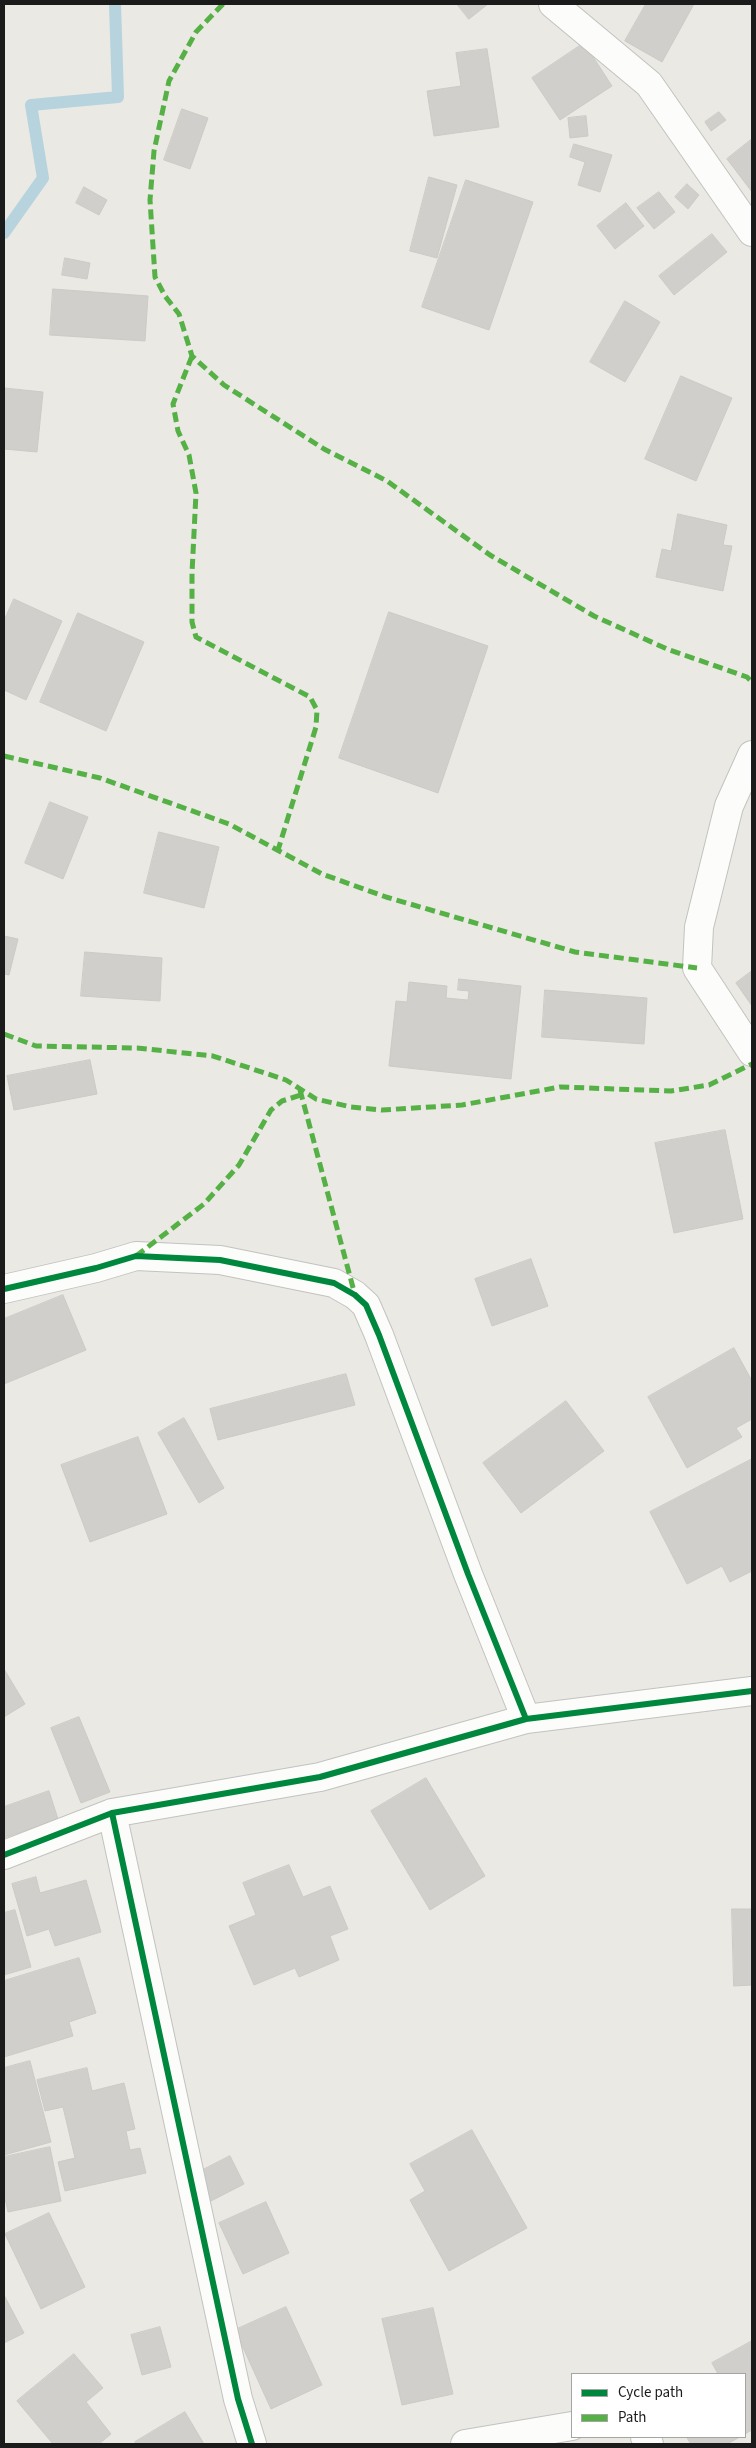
<!DOCTYPE html>
<html>
<head>
<meta charset="utf-8">
<style>
	body { margin:0 }
	#map { position:relative; width:756px; height:2448px; overflow:hidden; background:#eae9e4; font-family:"Source Sans 3",sans-serif }
	canvas { display:block }
	.frame { position:absolute; inset:0; border:5px solid #1b1b1b; pointer-events:none }
	.legend { position:absolute; left:571px; top:2373px; width:175px; height:65px; box-sizing:border-box; background:#fff; border:1px solid #a4a4a4; margin:0; padding:6px 9px; list-style:none; font-size:15px; color:#1b1b1b }
	.legend li { display:flex; align-items:center; gap:10px; height:25px }
	.legend b { width:25px; border:1px solid #a4a4a4 }
</style>
</head>
<body>
<div id="map">
<canvas width="756" height="2448"></canvas>
<div class="frame"></div>
<ul class="legend">
<li><b style="height:6px;background:#00873e"></b>Cycle path</li>
<li><b style="height:6px;background:#55b145"></b>Path</li>
</ul>
</div>
<script>
const c = document.querySelector('canvas').getContext('2d');
c.lineJoin = 'round';
function stroke(path, color, width, dash) {
  c.strokeStyle = color;
  c.lineWidth = width;
  c.lineCap = dash ? 'butt' : 'round';
  c.setLineDash(dash || []);
  c.stroke(path);
}
function fill(path, color) {
  c.fillStyle = color;
  c.fill(path, 'evenodd');
}
const stream = new Path2D(`
	M4,233L43,178L31,105L118,97L115,4`);
const building = new Path2D(`
	M457,4H488L469,19Z
	M646,4H694L662,62L625,41Z
	M584,43L612,86L560,120L532,78Z
	M487,49L499,127L434,136L427,91L461,86L456,53Z
	M182,109L208,118L190,169L164,160Z
	M719,112L726,120L711,131L705,122Z
	M586,116L588,136L570,138L568,118Z
	M752,139V192L727,159Z
	M574,144L612,155L600,192L578,185L585,162L570,157Z
	M429,177L457,185L437,258L410,251Z
	M466,180L533,202L489,330L422,307Z
	M687,184L699,195L688,209L675,197Z
	M84,187L107,200L99,215L76,203Z
	M659,192L675,212L654,229L637,208Z
	M626,203L644,226L615,249L597,226Z
	M712,234L727,252L674,295L659,276Z
	M65,258L90,263L87,279L62,275Z
	M53,289L148,296L145,341L50,335Z
	M625,301L660,322L625,382L590,362Z
	M681,376L732,398L696,481L645,459Z
	M4,388L43,392L37,452L4,449Z
	M678,514L727,525L723,545L732,546L723,591L656,577L662,549L671,551Z
	M14,599L62,621L26,700L4,690V621Z
	M389,612L488,646L438,793L339,758Z
	M78,613L144,642L106,731L40,702Z
	M50,802L88,817L63,879L25,863Z
	M159,832L219,847L204,908L144,893Z
	M4,936L18,939L9,975L4,974Z
	M85,952L162,958L160,1001L81,996Z
	M752,971V1006L736,983Z
	M459,979L521,986L511,1079L389,1066L396,1001L407,1002L409,982L447,986L446,998L468,1000L469,991L458,990Z
	M545,990L647,998L644,1044L542,1037Z
	M90,1060L97,1094L14,1110L7,1076Z
	M725,1130L743,1219L674,1233L655,1143Z
	M531,1259L548,1306L492,1326L475,1279Z
	M63,1295L86,1350L4,1384V1319Z
	M734,1348L752,1381V1419L736,1428L742,1437L687,1468L648,1397Z
	M346,1374L355,1405L218,1440L210,1409Z
	M566,1401L604,1451L521,1513L483,1463Z
	M184,1418L224,1488L199,1503L158,1433Z
	M138,1437L167,1514L90,1542L61,1465Z
	M752,1459V1571L730,1582L722,1566L687,1584L650,1512Z
	M4,1669L25,1704L4,1717Z
	M79,1717L110,1792L81,1803L51,1728Z
	M426,1778L485,1876L430,1910L371,1811Z
	M49,1791L58,1819L4,1838V1807Z
	M289,1865L303,1897L330,1886L348,1929L330,1936L339,1960L299,1977L295,1968L254,1985L229,1926L256,1915L243,1883Z
	M36,1877L40,1893L86,1880L101,1932L55,1946L49,1929L27,1936L12,1884Z
	M732,1909H752V1985L734,1986Z
	M15,1910L31,1967L4,1975V1913Z
	M79,1958L96,2013L69,2022L73,2036L4,2057V1981Z
	M30,2061L51,2142L4,2155V2068Z
	M87,2068L92,2091L124,2083L135,2129L126,2131L130,2150L140,2148L146,2173L65,2191L58,2162L75,2158L63,2107L45,2111L37,2080Z
	M472,2130L527,2228L449,2271L410,2200L425,2191L410,2164Z
	M50,2147L61,2201L8,2212L4,2194V2157Z
	M230,2156L244,2184L211,2201L197,2173Z
	M266,2202L289,2253L243,2274L219,2223Z
	M49,2213L85,2287L41,2309L5,2234Z
	M4,2295L24,2333L4,2343Z
	M286,2307L322,2385L271,2409L235,2330Z
	M433,2308L453,2394L402,2405L382,2319Z
	M160,2327L171,2367L142,2375L131,2335Z
	M752,2341V2430L745,2434V2374H718L712,2363Z
	M74,2354L103,2388L86,2402L111,2434L99,2444H53L17,2401Z
	M185,2412L204,2444H136L135,2442Z
	M687,2437H740L727,2444H691Z`);
const minor = new Path2D(`
	M553,4L649,84L752,232
	M752,755L729,806L699,927L697,968L752,1052
	M4,1289L96,1268L136,1256L220,1260L334,1283L355,1295L366,1305L379,1335L468,1574L526,1719
	M112,1813L238,2399L252,2444
	M4,1855L112,1813L320,1777L526,1719L752,1691
	M645,2437L649,2444
	M465,2444L572,2426`);
const quiet = new Path2D(`
	M223,4L196,32L169,81L154,151L150,200L155,277L165,296L179,314L192,356L224,385L324,449L387,481L490,555L594,616L667,649L747,677L752,682
	M192,356L173,404L178,431L189,455L196,493L192,573V622L196,637L310,697L317,710L316,727L278,850
	M4,756L100,778L229,824L322,874L386,897L575,952L697,968
	M4,1034L36,1046L137,1048L213,1056L286,1080L316,1099L351,1107L382,1110L462,1105L560,1087L671,1091L709,1085L752,1064
	M300,1090L355,1295
	M136,1256L204,1204L239,1165L271,1110L282,1101L301,1095`);
const cycleway = new Path2D(`
	M4,1289L96,1268L136,1256L220,1260L334,1283L355,1295L366,1305L379,1335L468,1574L526,1719
	M112,1813L238,2399L252,2444
	M4,1855L112,1813L320,1777L526,1719L752,1691`);
stroke(stream, '#b7d3dd', 12);
fill(building, '#d0cfcb');
stroke(building, '#cdcac5', 1);
stroke(minor, '#c2c2c0', 30);
stroke(minor, '#fcfcfb', 28);
stroke(quiet, '#55b145', 5, [10, 5]);
stroke(cycleway, '#00873e', 6);
</script>
</body>
</html>
